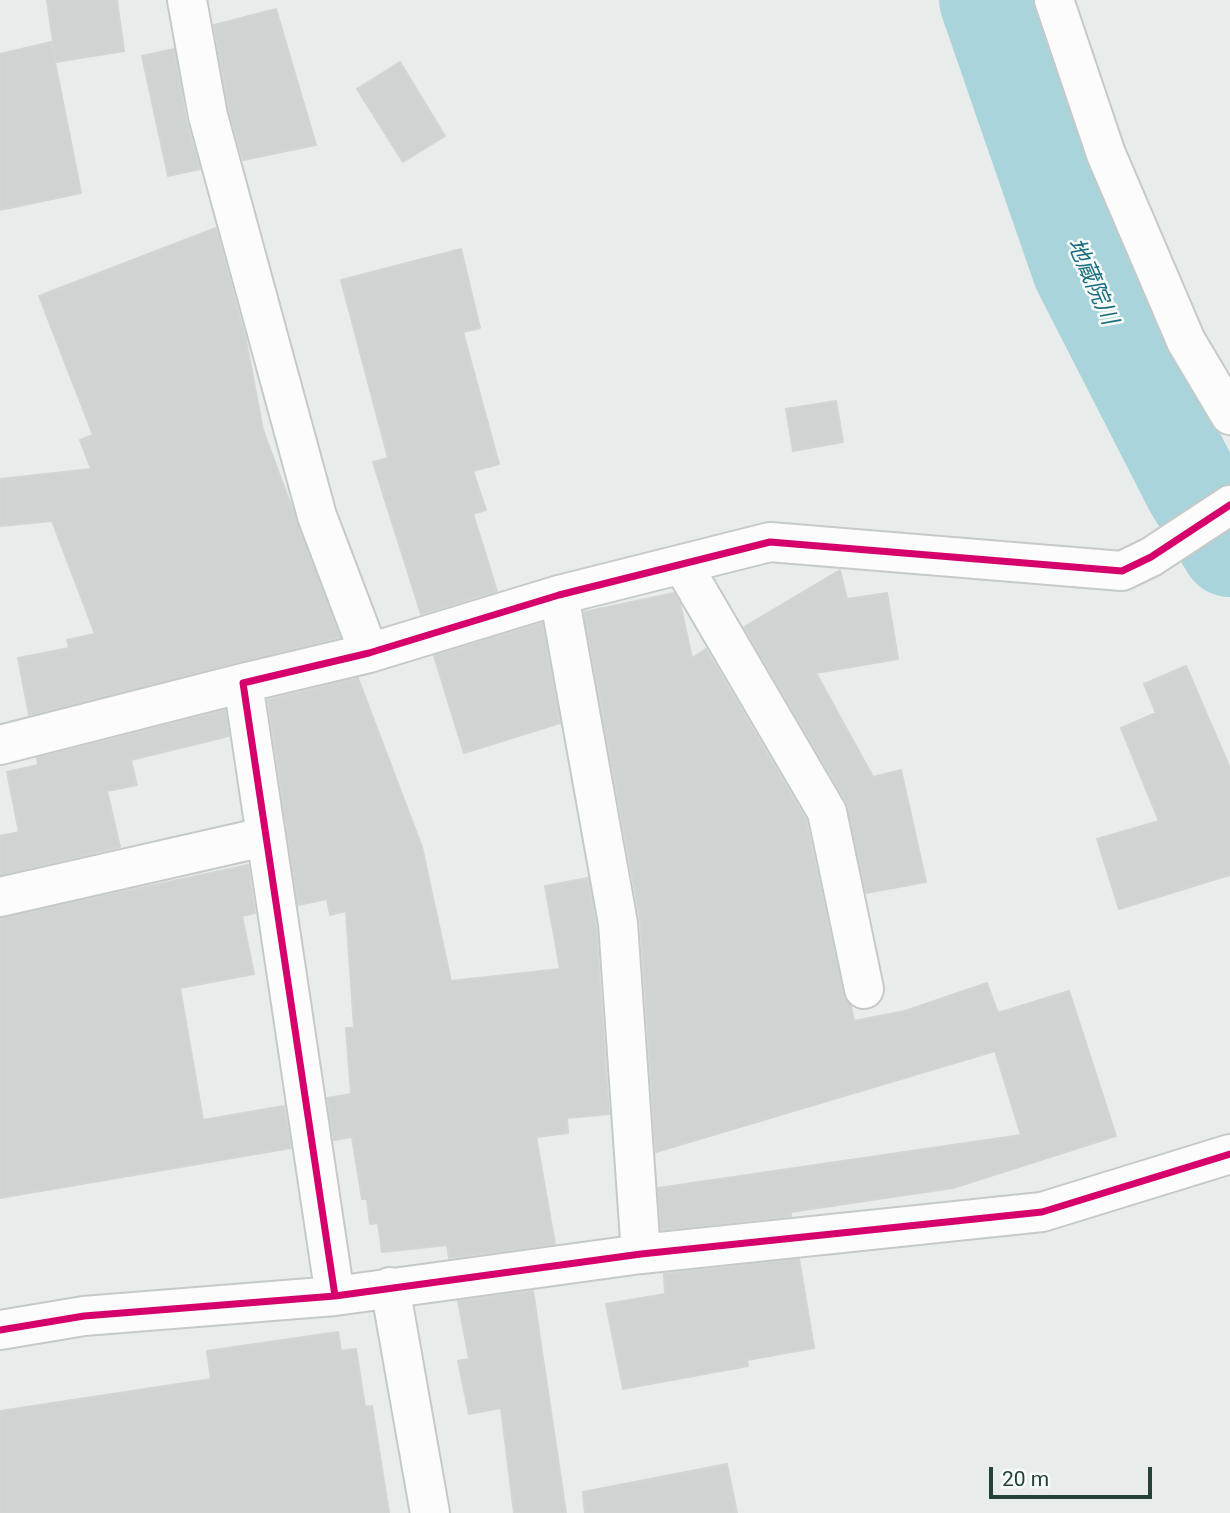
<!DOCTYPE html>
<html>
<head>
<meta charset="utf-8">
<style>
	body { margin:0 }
	#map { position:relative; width:1230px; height:1513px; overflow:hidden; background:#e8edeb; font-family:Roboto,sans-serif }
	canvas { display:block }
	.scale { position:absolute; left:989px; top:1467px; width:163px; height:32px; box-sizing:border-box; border:4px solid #24423a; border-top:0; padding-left:9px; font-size:21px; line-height:24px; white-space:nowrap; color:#24423a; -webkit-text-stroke:5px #f7fbf9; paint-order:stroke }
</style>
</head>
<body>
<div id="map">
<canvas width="1230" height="1513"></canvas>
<div class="scale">20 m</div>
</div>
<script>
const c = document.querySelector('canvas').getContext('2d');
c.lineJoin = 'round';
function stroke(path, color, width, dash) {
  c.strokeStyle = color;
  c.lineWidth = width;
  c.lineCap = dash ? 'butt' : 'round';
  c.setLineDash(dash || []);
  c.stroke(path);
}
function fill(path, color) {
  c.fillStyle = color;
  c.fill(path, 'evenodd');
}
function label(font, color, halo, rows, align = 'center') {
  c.font = font + ' Roboto,"Noto Sans JP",sans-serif';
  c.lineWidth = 5;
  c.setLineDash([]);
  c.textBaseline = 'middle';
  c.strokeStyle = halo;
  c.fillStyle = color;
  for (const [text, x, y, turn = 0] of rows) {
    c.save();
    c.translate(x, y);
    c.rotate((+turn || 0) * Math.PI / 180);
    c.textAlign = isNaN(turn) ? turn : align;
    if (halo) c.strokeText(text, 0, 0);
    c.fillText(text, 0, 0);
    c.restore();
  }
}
const river = new Path2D(`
	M988,0L1081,269L1193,488L1230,548`);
const building = new Path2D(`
	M47,0H117L124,51L56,62Z
	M276,9L316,145L243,160L229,111L214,25Z
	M51,42L81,193L0,210V54Z
	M174,49L186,120L200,169L168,176L142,56Z
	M400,62L445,136L403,162L357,89Z
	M216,228L246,340L263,430L340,637L29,715L18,658L69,648L67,640L95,634L52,521L0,526V479L91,469L80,440L93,435L39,296Z
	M461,249L480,328L463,332L499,464L473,471L486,510L473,514L497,591L421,614L373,462L388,458L341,280Z
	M836,401L843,442L793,451L786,409Z
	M840,570L847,599L887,593L898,659L816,673L873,777L901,770L926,882L866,893L846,801L744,627Z
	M674,593L680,603L692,658L706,649L806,820L843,993L851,1006L854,1021L905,1011L987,983L998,1013L1069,991L1116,1136L953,1188L791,1212V1216L661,1230L658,1188L1021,1135L995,1051L656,1152L640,919L584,612Z
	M542,623L560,723L464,753L434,656Z
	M1186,666L1230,768V875L1119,909L1097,839L1159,821L1121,728L1156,713L1144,684Z
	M358,678L422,847L451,981L560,969L545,886L588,878L596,926L609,1114L567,1118L568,1133L536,1137L555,1244L449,1258L447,1245L382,1252L378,1223L370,1224L367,1199H362L352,1137L334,1140L327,1098L351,1094L346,1028H354L346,911L330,915L327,899L298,905L268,700Z
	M225,710L229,736L131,760L137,785L107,791L120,847L0,875V836L19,832L7,772L38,765L37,758Z
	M248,865L255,913L242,916L254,974L180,988L203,1120L284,1106L291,1148L0,1198V918Z
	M799,1259L814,1348L747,1360L748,1366L623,1389L606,1304L665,1294L664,1274Z
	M533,1291L566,1513H514L501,1408L469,1414L458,1361L469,1359L458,1301Z
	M338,1332L341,1351L356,1349L365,1407L372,1406L389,1513H0V1411L211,1379L207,1351Z
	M727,1464L737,1513H585L583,1492Z`);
const minor = new Path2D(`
	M187,0L208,116L317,516L369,653
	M1054,0L1106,154L1186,341L1230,415
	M682,564L827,812L864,989
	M559,595L618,923L641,1254
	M0,745L243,683
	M0,897L264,837
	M390,1287L430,1513
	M335,1296L243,683L369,653L559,595L770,542L1122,571L1151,557L1230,505
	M0,1330L84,1316L335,1296L641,1254L1042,1212L1230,1154`);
const cycleway = new Path2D(`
	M335,1296L243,683L369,653L559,595L770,542L1122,571L1151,557L1230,505
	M0,1330L84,1316L335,1296L641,1254L1042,1212L1230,1154`);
const waterNames = [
	["地蔵院川",1091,282,66]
];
stroke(river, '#a9d4db', 98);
fill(building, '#cfd4d2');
stroke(building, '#d1d6d4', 2);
stroke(minor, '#c5cac8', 42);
stroke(minor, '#fcfcfc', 38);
stroke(cycleway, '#d6006c', 7);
label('italic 23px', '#1c6f80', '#f7fbf9', waterNames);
</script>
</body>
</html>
